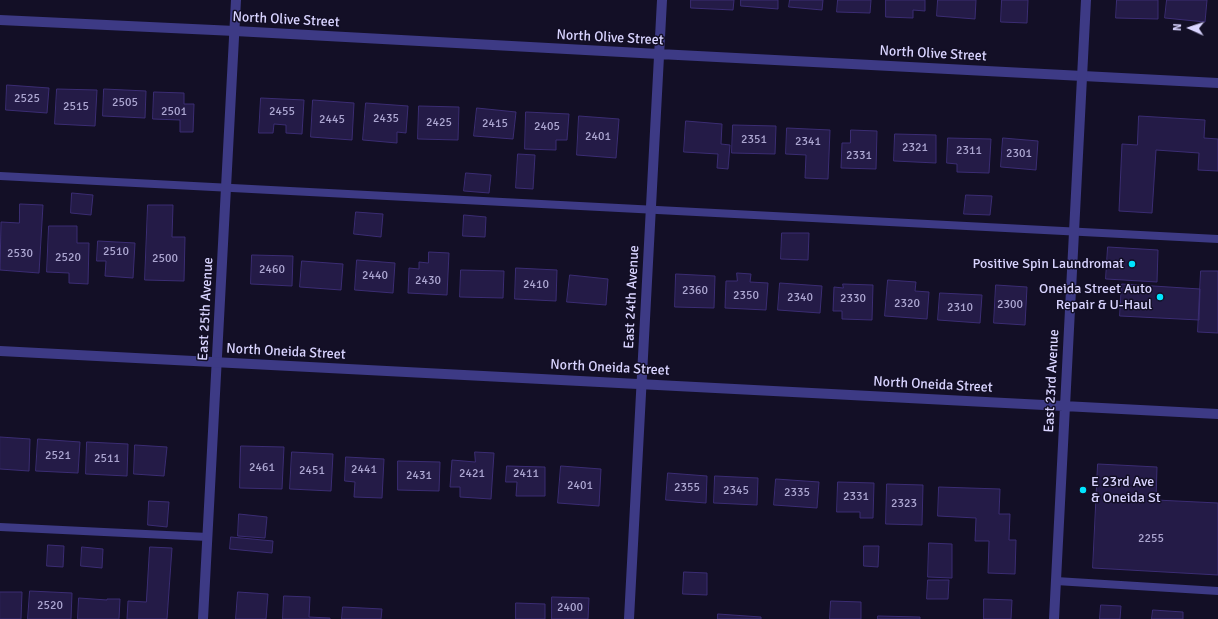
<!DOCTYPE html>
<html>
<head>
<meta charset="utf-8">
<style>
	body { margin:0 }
	#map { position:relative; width:1218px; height:619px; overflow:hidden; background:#130f26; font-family:Signika,sans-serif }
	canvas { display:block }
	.north { position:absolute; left:1170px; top:8px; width:40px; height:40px; -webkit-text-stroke:3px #130f26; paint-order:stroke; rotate:273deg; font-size:11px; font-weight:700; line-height:16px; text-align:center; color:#d9d4ff }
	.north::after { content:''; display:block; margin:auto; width:14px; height:18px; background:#d9d4ff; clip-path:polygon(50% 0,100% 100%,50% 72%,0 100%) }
</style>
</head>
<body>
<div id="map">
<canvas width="1218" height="619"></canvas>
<div class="north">N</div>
</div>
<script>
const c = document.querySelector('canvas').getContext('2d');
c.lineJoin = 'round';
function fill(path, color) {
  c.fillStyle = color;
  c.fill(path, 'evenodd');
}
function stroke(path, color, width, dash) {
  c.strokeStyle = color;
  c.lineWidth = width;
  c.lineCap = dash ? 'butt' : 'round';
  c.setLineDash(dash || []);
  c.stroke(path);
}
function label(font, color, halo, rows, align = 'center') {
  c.font = font + ' Signika,sans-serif';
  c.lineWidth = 3;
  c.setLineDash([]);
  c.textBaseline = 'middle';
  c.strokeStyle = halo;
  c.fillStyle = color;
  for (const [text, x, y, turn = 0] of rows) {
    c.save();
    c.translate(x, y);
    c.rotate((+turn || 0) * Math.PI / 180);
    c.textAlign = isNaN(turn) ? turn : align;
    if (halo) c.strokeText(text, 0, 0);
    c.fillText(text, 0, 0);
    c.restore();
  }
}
const building = new Path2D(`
	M691,0H734L733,10L691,8Z
	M741,0H778V9L741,6Z
	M790,0H823L822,10L789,7Z
	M838,0H871L870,13L837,12Z
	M886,0H925V11L913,10V18L886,17Z
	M938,0H976L975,19L937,16Z
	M1002,0H1028L1027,23L1001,22Z
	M1117,0H1158V19L1116,18Z
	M1167,0H1207L1205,22L1165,18Z
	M7,85L49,88L47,113L6,110Z
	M57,89L97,90L95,126L55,124Z
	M104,89L146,91L145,118L103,116Z
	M154,92L184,93V104H194L193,132H180V120L153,119Z
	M261,98L304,100L302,134L286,133V125L274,124L273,133H259Z
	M313,100L354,103L352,140L311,137Z
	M366,103L408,106L406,133L397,132V143L363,140Z
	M419,106L459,107L458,140L418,139Z
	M477,108L516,112L513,139L474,136Z
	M526,112L569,114L567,140H556V150L525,149Z
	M579,116L619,119L616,158L577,155Z
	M1139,116L1205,120L1204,138L1218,139V171L1198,170L1199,153L1156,150L1152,213L1119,211L1122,144L1137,145Z
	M686,121L722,124L721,144L730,145L728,169L717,168L718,154L684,152Z
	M733,125L776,126L775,154L732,153Z
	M787,128L830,130L828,179L805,178L806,155L786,154Z
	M851,130L877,131L876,169L841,168L842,143H850Z
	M895,134L936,135V163L894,161Z
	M948,138L991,139L989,173L957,172V164L947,163Z
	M1003,138L1038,141L1036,170L1001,167Z
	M518,154L535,155L533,189L516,188Z
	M466,173L491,175L489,193L464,191Z
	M72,193L93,195L91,215L71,213Z
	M966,195L992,196L990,215L964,214Z
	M20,204L43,205L39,273L0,270L1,222L19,223Z
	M148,205H173L172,237H185L184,281L145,280Z
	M356,212L383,214L381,237L354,234Z
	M464,215L486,217L485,237L463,236Z
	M49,226H77V243H89L88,284L69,283V273L47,272Z
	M782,233H809L808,260L781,259Z
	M98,241L135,243L133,278L105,276L106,261H97Z
	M1108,247L1158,250L1157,282L1106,279Z
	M429,252L449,253L447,295L408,293L409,268L419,269V262L428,263Z
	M252,255L293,256L292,286L251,284Z
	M357,260L395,263L393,293L355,290Z
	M302,261L343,264L341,290L300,287Z
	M516,268L557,270L556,301L515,299Z
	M461,270L504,271L503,298L460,297Z
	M1201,271H1218V333L1198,332Z
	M737,273L751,274L750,282L768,283L766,310L725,308L726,281H737Z
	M676,274L715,276L714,308L675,307Z
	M570,275L608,279L606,305L567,302Z
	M888,280L916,282L915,291L929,292L927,319L885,316Z
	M780,283L822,286L820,313L778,310Z
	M843,284L873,285L872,320L842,319V311H833L834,287L843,288Z
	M1122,284L1200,289L1199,320L1120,316Z
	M996,285L1027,287L1025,325L994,323Z
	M940,293L982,295L980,323L938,320Z
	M0,437L30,439L29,471L0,469Z
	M38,439L80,442L78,473L36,471Z
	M87,442L128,444L127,476L86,474Z
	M135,445L167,447L164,476L134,474Z
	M241,446L284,447L282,489L240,488Z
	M292,452L333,454L331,491L290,489Z
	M475,452L494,453L491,499L460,497V487H450L452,460L475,462Z
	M346,457L384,459L382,498L354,497L355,482L345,481Z
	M398,461L440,462L439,491L398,490Z
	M1098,464L1157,467L1156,500L1218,503V575L1093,568Z
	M507,466L545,467V496H516L517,482H506Z
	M561,466L601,469L599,506L558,503Z
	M668,473L707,476L706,503L666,500Z
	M715,476L758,478L757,505L714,503Z
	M776,479L819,482L817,508L774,505Z
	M838,482L874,483L873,518H860V512H837Z
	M887,484L923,485L922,525L886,524Z
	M939,487L1000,489L999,514H1010L1009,540H1016L1015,574L988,573L989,541H975L976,518L938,516Z
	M149,501L169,502L167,527L148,525Z
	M239,514L267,517L265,538L238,536Z
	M231,537L273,541L272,553L230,549Z
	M929,543L952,544V578L928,577Z
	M48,545L64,546L63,567L47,566Z
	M864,546H879L878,567L864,566Z
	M82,547L103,549L102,568L81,566Z
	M150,547L172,548L167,619H127L128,601L146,602Z
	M684,572L707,573V595L683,594Z
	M928,580H949L948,599H927Z
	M30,591L72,593L71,619H28Z
	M0,592H22L21,619H0Z
	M238,592L268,594L266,619H236Z
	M284,596L310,597L309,617L330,618V619H283Z
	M552,597L589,598L588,619H552Z
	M79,598L107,600V599H120L119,619H78Z
	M984,599L1012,600L1011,619H984Z
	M831,601L861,602V619H830Z
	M516,603L545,604V619H516Z
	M1101,605L1121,606L1120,619H1100Z
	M343,607L382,609L381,619H342Z
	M1153,610L1183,612V619H1152Z
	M718,614L761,617V619H718Z
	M878,616L920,617V619H878Z`);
const service = new Path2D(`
	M0,176L1218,239
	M0,527L208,537
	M1056,581L1218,591`);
const minor = new Path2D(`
	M0,20L235,31L659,54L1218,83
	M203,619L236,0
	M629,619L662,0`);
const tertiary = new Path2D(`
	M0,351L1218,414
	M1054,619L1086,0`);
const markers = [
	[1132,264,4,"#00e5ff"],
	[1160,297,4,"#00e5ff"],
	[1083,490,4,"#00e5ff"]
];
const numberNames = [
	["2525",27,99],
	["2505",125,103],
	["2515",76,107],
	["2501",174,112],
	["2455",282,112],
	["2435",386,119],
	["2445",332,120],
	["2425",439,123],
	["2415",495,124],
	["2405",547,127],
	["2401",598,137],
	["2351",754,140],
	["2341",808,142],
	["2321",915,148],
	["2311",969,151],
	["2301",1019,154],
	["2331",859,156],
	["2510",116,252],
	["2530",20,254],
	["2520",68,258],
	["2500",165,259],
	["2460",272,270],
	["2440",375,276],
	["2430",428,281],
	["2410",536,285],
	["2360",695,291],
	["2350",746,296],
	["2340",800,298],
	["2330",853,299],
	["2320",907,304],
	["2300",1010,305],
	["2310",960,308],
	["2521",58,456],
	["2511",107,459],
	["2461",262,468],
	["2441",364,470],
	["2451",312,471],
	["2421",472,474],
	["2411",526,474],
	["2431",419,476],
	["2401",580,486],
	["2355",687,488],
	["2345",736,491],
	["2335",797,493],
	["2331",856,497],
	["2323",904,504],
	["2255",1151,539],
	["2520",50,606],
	["2400",570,608]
];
const streetNames = [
	["North Olive Street",286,20,3],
	["North Olive Street",610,38,3],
	["North Olive Street",933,54,3],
	["East 24th Avenue",632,297,-87],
	["East 25th Avenue",206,309,-87],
	["North Oneida Street",286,352,3],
	["North Oneida Street",610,368,3],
	["East 23rd Avenue",1052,381,-87],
	["North Oneida Street",933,385,3]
];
const poiNames = [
	["Positive Spin Laundromat",1124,264],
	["Oneida Street Auto",1152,289],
	["Repair & U-Haul",1152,305],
	["E 23rd Ave",1091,482,"left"],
	["& Oneida St",1091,498,"left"]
];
fill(building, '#241b47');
stroke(building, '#3b2d73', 1);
stroke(service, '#3d3a85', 8);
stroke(minor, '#3d3a85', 10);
stroke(tertiary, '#3d3a85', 10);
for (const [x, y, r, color] of markers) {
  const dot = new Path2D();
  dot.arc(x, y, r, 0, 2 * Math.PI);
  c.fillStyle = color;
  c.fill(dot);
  stroke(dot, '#130f26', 1.5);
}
label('12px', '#aca6d1', null, numberNames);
label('14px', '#d9d4ff', '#130f26', streetNames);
label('14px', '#d9d4ff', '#130f26', poiNames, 'right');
</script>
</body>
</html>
